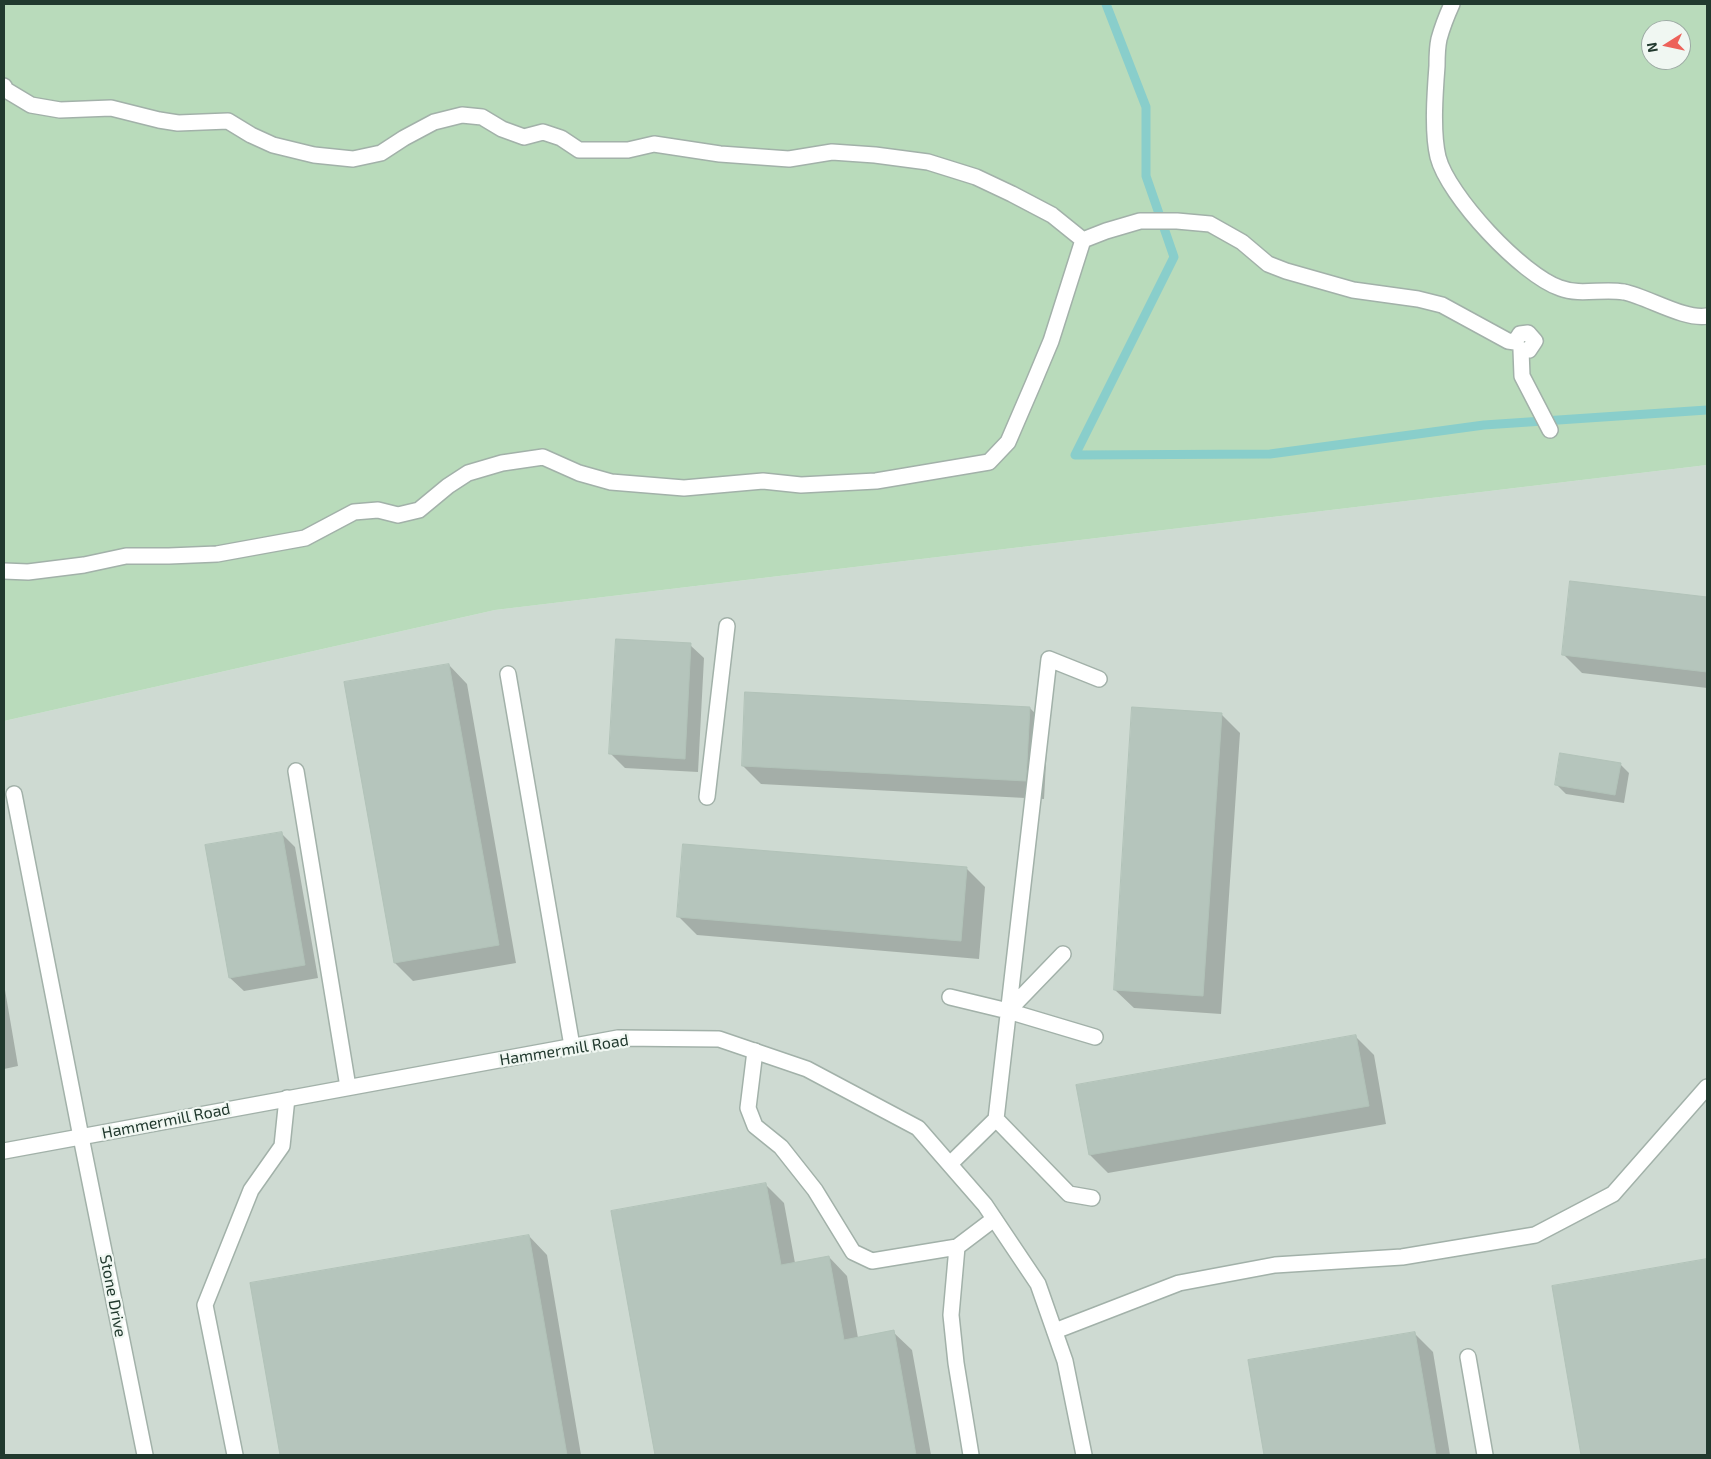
<!DOCTYPE html>
<html>
<head>
<meta charset="utf-8">
<style>
	body { margin:0 }
	#map { position:relative; width:1711px; height:1459px; overflow:hidden; background:#dfeae3; font-family:"Exo 2",sans-serif }
	canvas { display:block }
	.frame { position:absolute; inset:0; border:5px solid #21392e; pointer-events:none }
	.north { position:absolute; left:1641px; top:20px; width:50px; height:50px; box-sizing:border-box; background:#f0f7f2; border:1px solid #9daba4; border-radius:50%; rotate:260deg; font-size:14px; font-weight:700; line-height:20px; text-align:center; color:#21392e }
	.north::after { content:''; display:block; margin:auto; width:18px; height:22px; background:#ed625a; clip-path:polygon(50% 0,100% 100%,50% 72%,0 100%) }
</style>
</head>
<body>
<div id="map">
<canvas width="1711" height="1459"></canvas>
<div class="frame"></div>
<div class="north">N</div>
</div>
<script>
const c = document.querySelector('canvas').getContext('2d');
c.lineJoin = 'round';
function fill(path, color) {
  c.fillStyle = color;
  c.fill(path, 'evenodd');
}
function stroke(path, color, width, dash) {
  c.strokeStyle = color;
  c.lineWidth = width;
  c.lineCap = dash ? 'butt' : 'round';
  c.setLineDash(dash || []);
  c.stroke(path);
}
function label(font, color, halo, rows, align = 'center') {
  c.font = font + ' "Exo 2",sans-serif';
  c.lineWidth = 4.5;
  c.setLineDash([]);
  c.textBaseline = 'middle';
  c.strokeStyle = halo;
  c.fillStyle = color;
  for (const [text, x, y, turn = 0] of rows) {
    c.save();
    c.translate(x, y);
    c.rotate((+turn || 0) * Math.PI / 180);
    c.textAlign = isNaN(turn) ? turn : align;
    if (halo) c.strokeText(text, 0, 0);
    c.fillText(text, 0, 0);
    c.restore();
  }
}
const built = new Path2D(`
	M1707,465V1455H4V721L495,610Z`);
const green = new Path2D(`
	M4,4H1707V465L495,610L4,721ZM1651,30H1681V60H1651Z`);
const shadow = new Path2D(`
	M1572,583L1707,598V688L1582,673L1564,655Z
	M690,645L704,658L698,772L625,768L611,754Z
	M449,665L467,684L516,963L413,981L395,963Z
	M1030,708L1048,727L1044,799L761,784L743,766Z
	M1221,714L1240,733L1221,1014L1134,1008L1115,990Z
	M1620,764L1629,773L1624,803L1566,794L1556,784Z
	M281,833L295,847L318,978L244,991L230,978Z
	M967,869L985,887L979,959L697,935L679,917Z
	M4,984L18,1066L4,1069Z
	M1356,1037L1374,1055L1386,1124L1108,1173L1090,1155L1078,1086Z
	M766,1185L784,1203L795,1263L829,1257L847,1276L858,1338L893,1332L912,1350L931,1455H656L613,1212Z
	M529,1236L547,1255L581,1455H281L252,1284Z
	M1707,1260V1455H1582L1553,1287Z
	M1414,1333L1433,1352L1450,1455H1265L1249,1361Z`);
const stream = new Path2D(`
	M1106,4L1146,107V176L1174,257L1075,455L1270,454L1484,425L1707,410`);
const building = new Path2D(`
	M1570,581L1707,597V672L1562,655Z
	M616,639L691,643L685,759L609,754Z
	M449,664L499,945L394,963L344,682Z
	M745,692L1030,707L1026,781L742,766Z
	M1132,707L1222,713L1203,996L1114,990Z
	M1560,753L1621,763L1615,795L1555,785Z
	M282,832L305,965L229,978L205,845Z
	M683,844L967,867L961,941L677,917Z
	M1356,1035L1369,1106L1089,1155L1076,1085Z
	M766,1183L781,1265L829,1256L844,1340L894,1330L916,1455H655L611,1211Z
	M529,1235L567,1455H280L250,1283Z
	M1707,1259V1455H1581L1552,1286Z
	M1415,1332L1436,1455H1264L1248,1360Z`);
const service = new Path2D(`
	M1452,4C1447,15 1442,28 1439,39C1437,48 1437,57 1437,66C1435,92 1432,132 1438,157C1448,196 1522,275 1560,288C1581,296 1602,288 1624,292C1648,297 1684,320 1707,316
	M4,86L6,90L31,105L60,110L111,108L159,120L178,123L228,121L251,135L273,145L314,155L353,159L381,153L404,138L434,122L462,115L482,117L502,129L524,137L543,132L561,138L579,150H628L654,144L720,154L789,159L832,152L875,155L928,162L976,177L1012,194L1052,215L1083,240L1106,231L1140,221H1177L1210,224L1242,242L1268,264L1286,271L1353,290L1418,299L1442,305L1508,341L1515,342L1520,334L1528,333L1535,341L1529,350H1521L1522,376L1550,430
	M4,571L28,572L84,565L126,556H169L217,554L305,538L354,512L378,510L398,515L419,510L448,486L468,473L502,463L543,457L579,473L611,482L684,488L763,481L801,485L876,481L989,462L1008,442L1033,384L1051,341L1083,240
	M508,674L572,1046
	M296,771L348,1087
	M14,794L81,1137
	M707,797L727,626
	M950,997L1008,1011L1095,1037
	M1008,1011L1063,954
	M755,1051L748,1108L755,1126L781,1147L815,1190L853,1252L872,1261L957,1247L951,1315L956,1363L971,1455
	M996,1119L1069,1194L1092,1198
	M950,1164L996,1119L1049,659L1099,679
	M957,1247L994,1219
	M1055,1331L1179,1283L1275,1265L1402,1257L1535,1235L1613,1194L1707,1087
	M1468,1357L1485,1455
	M235,1455L205,1305L251,1190L282,1146L287,1098`);
const minor = new Path2D(`
	M81,1137L145,1455
	M4,1151L618,1038L719,1039L807,1069L918,1128L985,1205L1038,1284L1065,1361L1084,1455`);
const streetNames = [
	["Hammermill Road",564,1050,-9],
	["Hammermill Road",166,1121,-11],
	["Stone Drive",113,1296,79]
];
fill(built, '#cedad2');
fill(green, '#b9dbbb');
fill(shadow, '#0003');
stroke(stream, '#89cecb', 9);
fill(building, '#b5c5bc');
stroke(building, '#b2c3b9', 1);
stroke(service, '#a2b1a9', 18);
stroke(minor, '#a2b1a9', 18);
stroke(service, '#fff', 15);
stroke(minor, '#fff', 15);
label('16px', '#21392e', '#f0f7f2', streetNames);
</script>
</body>
</html>
